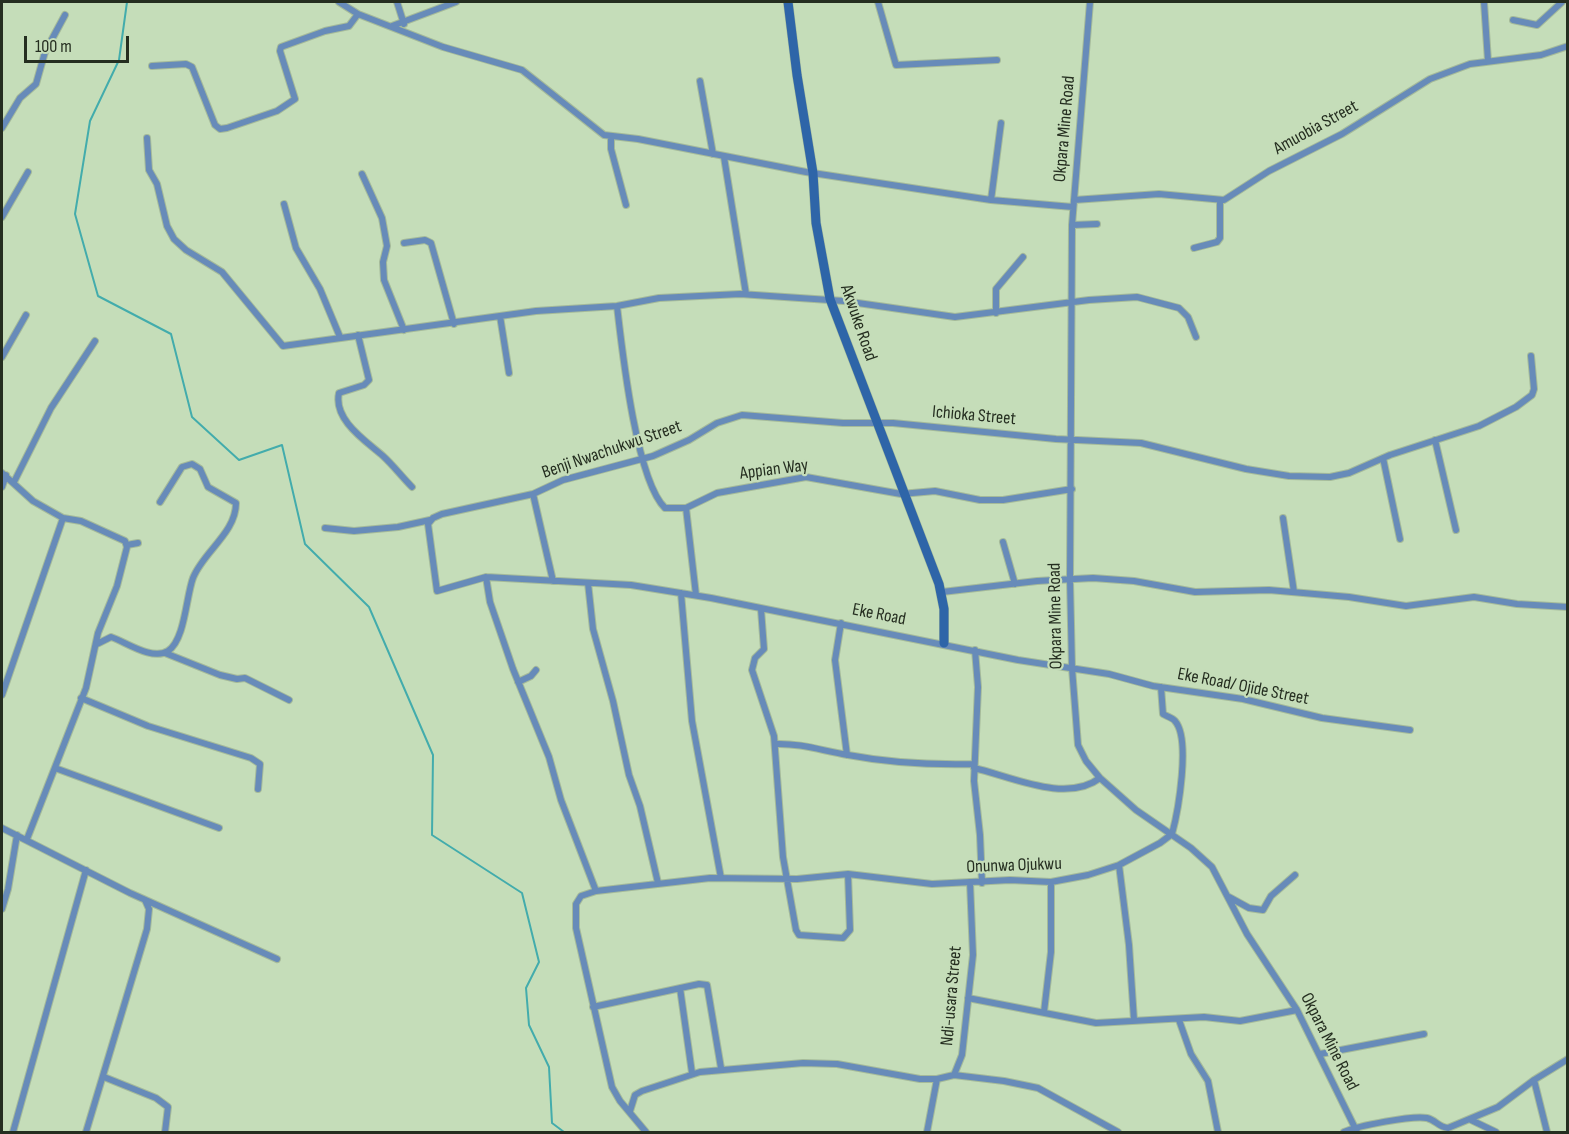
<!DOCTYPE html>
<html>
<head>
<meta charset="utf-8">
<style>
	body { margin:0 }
	#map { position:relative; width:1569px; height:1134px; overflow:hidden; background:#c5ddb9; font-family:"Sofia Sans Condensed",sans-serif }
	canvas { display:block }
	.frame { position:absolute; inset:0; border:3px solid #252e20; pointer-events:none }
	.scale { position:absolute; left:24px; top:36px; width:105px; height:27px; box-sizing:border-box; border:3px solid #252e20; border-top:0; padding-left:8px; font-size:18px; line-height:21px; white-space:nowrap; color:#252e20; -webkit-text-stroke:4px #c5ddb9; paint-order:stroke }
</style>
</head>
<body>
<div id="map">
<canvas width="1569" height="1134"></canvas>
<div class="frame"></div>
<div class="scale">100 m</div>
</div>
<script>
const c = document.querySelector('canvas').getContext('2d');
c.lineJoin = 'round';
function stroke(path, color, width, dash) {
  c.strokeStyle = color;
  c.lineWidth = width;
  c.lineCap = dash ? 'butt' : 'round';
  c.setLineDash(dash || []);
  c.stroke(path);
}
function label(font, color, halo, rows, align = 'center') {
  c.font = font + ' "Sofia Sans Condensed",sans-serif';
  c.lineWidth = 4.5;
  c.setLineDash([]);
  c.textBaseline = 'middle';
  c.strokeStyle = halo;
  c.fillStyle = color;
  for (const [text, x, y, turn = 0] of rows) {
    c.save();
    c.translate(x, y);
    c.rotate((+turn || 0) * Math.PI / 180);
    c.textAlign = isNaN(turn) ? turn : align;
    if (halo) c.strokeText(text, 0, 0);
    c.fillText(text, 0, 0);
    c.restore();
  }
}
const stream = new Path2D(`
	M127,2L119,60L90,121L75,214L98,296L171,334L192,417L239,460L282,445L305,544L369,607L433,755L432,835L522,893L539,962L526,988L529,1025L549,1067L552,1123L564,1132`);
const minor = new Path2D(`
	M339,2L358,14L443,47L522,70L604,135L638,139L806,172L991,200L1073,207
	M397,2L404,24
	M878,2L896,65L997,60
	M1090,2L1072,225L1070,580L1072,668L1078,745L1086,761L1100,778L1136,810L1191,848L1212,867L1247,934L1297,1010L1357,1132
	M1484,2L1488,61
	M1513,20L1537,25L1562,2
	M392,26L456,2
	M152,66L186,64L192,67L215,125L220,129L227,128L277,111L295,99L280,51L281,47L325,31L349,26L358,14
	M700,81L713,154
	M2,128L20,98L36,84L45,52L65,15
	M611,137V149L626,205
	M147,138L149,170L157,184L167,226L174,239L186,250L222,272L283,346L536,311L617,306L659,298L740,294L844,301L955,317L1089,300L1137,297L1179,308L1188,317L1196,337
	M724,157L746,294
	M362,174L382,218L387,246L383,262L384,280L404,330
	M991,200L1001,123
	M1074,200L1159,194L1224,200L1269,171L1342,134L1430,79L1470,64L1541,55L1568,46
	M284,204L296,248L320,289L340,337
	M2,217L28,172
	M1072,225L1097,224
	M404,243L425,240L431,243L454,324
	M1194,248L1217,242L1220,238V201
	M617,306C622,349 636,480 665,508H686L717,493L806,477L901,494L935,491L980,500H1003L1072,489
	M996,313V289L1023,257
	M500,316L509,373
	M358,335L369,380L364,385L339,393C333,420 366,441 383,456C393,465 402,477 412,487
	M2,357L26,315
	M1435,440L1456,530
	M1383,458L1400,539
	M2,473L33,501L63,518L2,695
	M14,482L51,408L95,341
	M2,487L6,475
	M533,494L553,581
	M686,508L696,595
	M1283,518L1294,592
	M325,528L354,531L398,527L430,520
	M1003,542L1015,584
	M127,545L138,543
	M486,577L490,602L513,669L549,757L561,800L596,891
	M588,583L593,629L613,701L629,775L640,806L658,883
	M942,592L1037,581L1093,578L1134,581L1195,592L1269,590L1349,597L1406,606L1474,597L1517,604L1568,607
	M681,593L692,721L721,878
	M761,609L764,649L755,658L752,670L774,736L783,857L796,930L799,935L843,938L850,930L848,874
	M841,623L835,660L847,755
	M97,644L111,637C126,642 152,661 168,651C185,640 186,597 193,578C203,552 236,533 236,503L208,487L200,469L192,464L182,467L160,502
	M975,650L978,687L974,781L980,835L982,883
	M165,653L220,675L237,679L245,678L289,700
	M518,682L531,676L536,670
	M81,698L148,726L251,758L260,764L258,789
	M1410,730L1322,718L1243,699L1153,686L1109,674L1018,660L711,598L631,585L486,577L437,591L428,524L433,518L442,514L533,494L563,480L653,456L689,440L717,423L742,415L843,423H893L1056,439L1141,443L1246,469L1289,476L1330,477L1349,473L1390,455L1479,426L1516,407L1532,395L1534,389L1531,356
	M775,744C801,743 823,751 848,755C890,763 932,765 974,764
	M55,768L219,828
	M974,768C1010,776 1066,804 1100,778
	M2,828L130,893L277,959
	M27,839L86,688L98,633L117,586L127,547L125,541L81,521L63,518
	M1119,865L1129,945L1134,1020
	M1229,897L1249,908L1263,910L1271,896L1295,875
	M2,909L8,889L17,835
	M680,988L692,1073
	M968,998L1096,1023L1204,1017L1240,1021L1297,1010
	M593,1007L699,984L707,985L721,1068
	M1044,1012L1051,952V882
	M1179,1020L1191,1054L1208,1081L1218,1132
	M1320,1054L1424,1034
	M954,1075L1004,1081L1038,1088L1118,1132
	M104,1077L156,1098L168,1107L165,1132
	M630,1111L635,1095L642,1091L700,1072L803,1063L837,1064L920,1079H937L954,1075L962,1055L973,955L970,882
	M1471,1120L1496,1132
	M13,1132L86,870
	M86,1132L147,929L149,909L145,900
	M646,1132L620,1101L612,1087L576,928V904L581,896L596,891L710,878L797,879L848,874L932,884L1010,880L1051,882L1088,875L1119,865L1160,843L1172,834C1178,812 1191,739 1175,721C1173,718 1166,716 1163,714L1161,687
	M927,1132L937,1079
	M1344,1132C1357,1126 1413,1115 1427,1118C1436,1120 1438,1127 1448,1128L1498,1107L1534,1080
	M1547,1132L1534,1080L1568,1059`);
const secondary = new Path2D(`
	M788,2L797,75L813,173L816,223L830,299L939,584L944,609V643`);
const streetNames = [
	["Amuobia Street",1316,128,-29],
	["Okpara Mine Road",1065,129,-85],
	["Akwuke Road",858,323,71],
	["Ichioka Street",974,416,5],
	["Benji Nwachukwu Street",612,450,-19],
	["Appian Way",774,470,-7],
	["Eke Road",879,615,11],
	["Okpara Mine Road",1056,616,-91],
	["Eke Road/ Ojide Street",1243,687,11],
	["Onunwa Ojukwu",1014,866,-2],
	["Ndi-usara Street",952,996,-85],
	["Okpara Mine Road",1329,1042,63]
];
stroke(stream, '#43acac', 2);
stroke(minor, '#a5ba9a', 8);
stroke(secondary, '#a5ba9a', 10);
stroke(minor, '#678bb9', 6);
stroke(secondary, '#2e65a8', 9);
label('18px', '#252e20', '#c5ddb9', streetNames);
</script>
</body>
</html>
